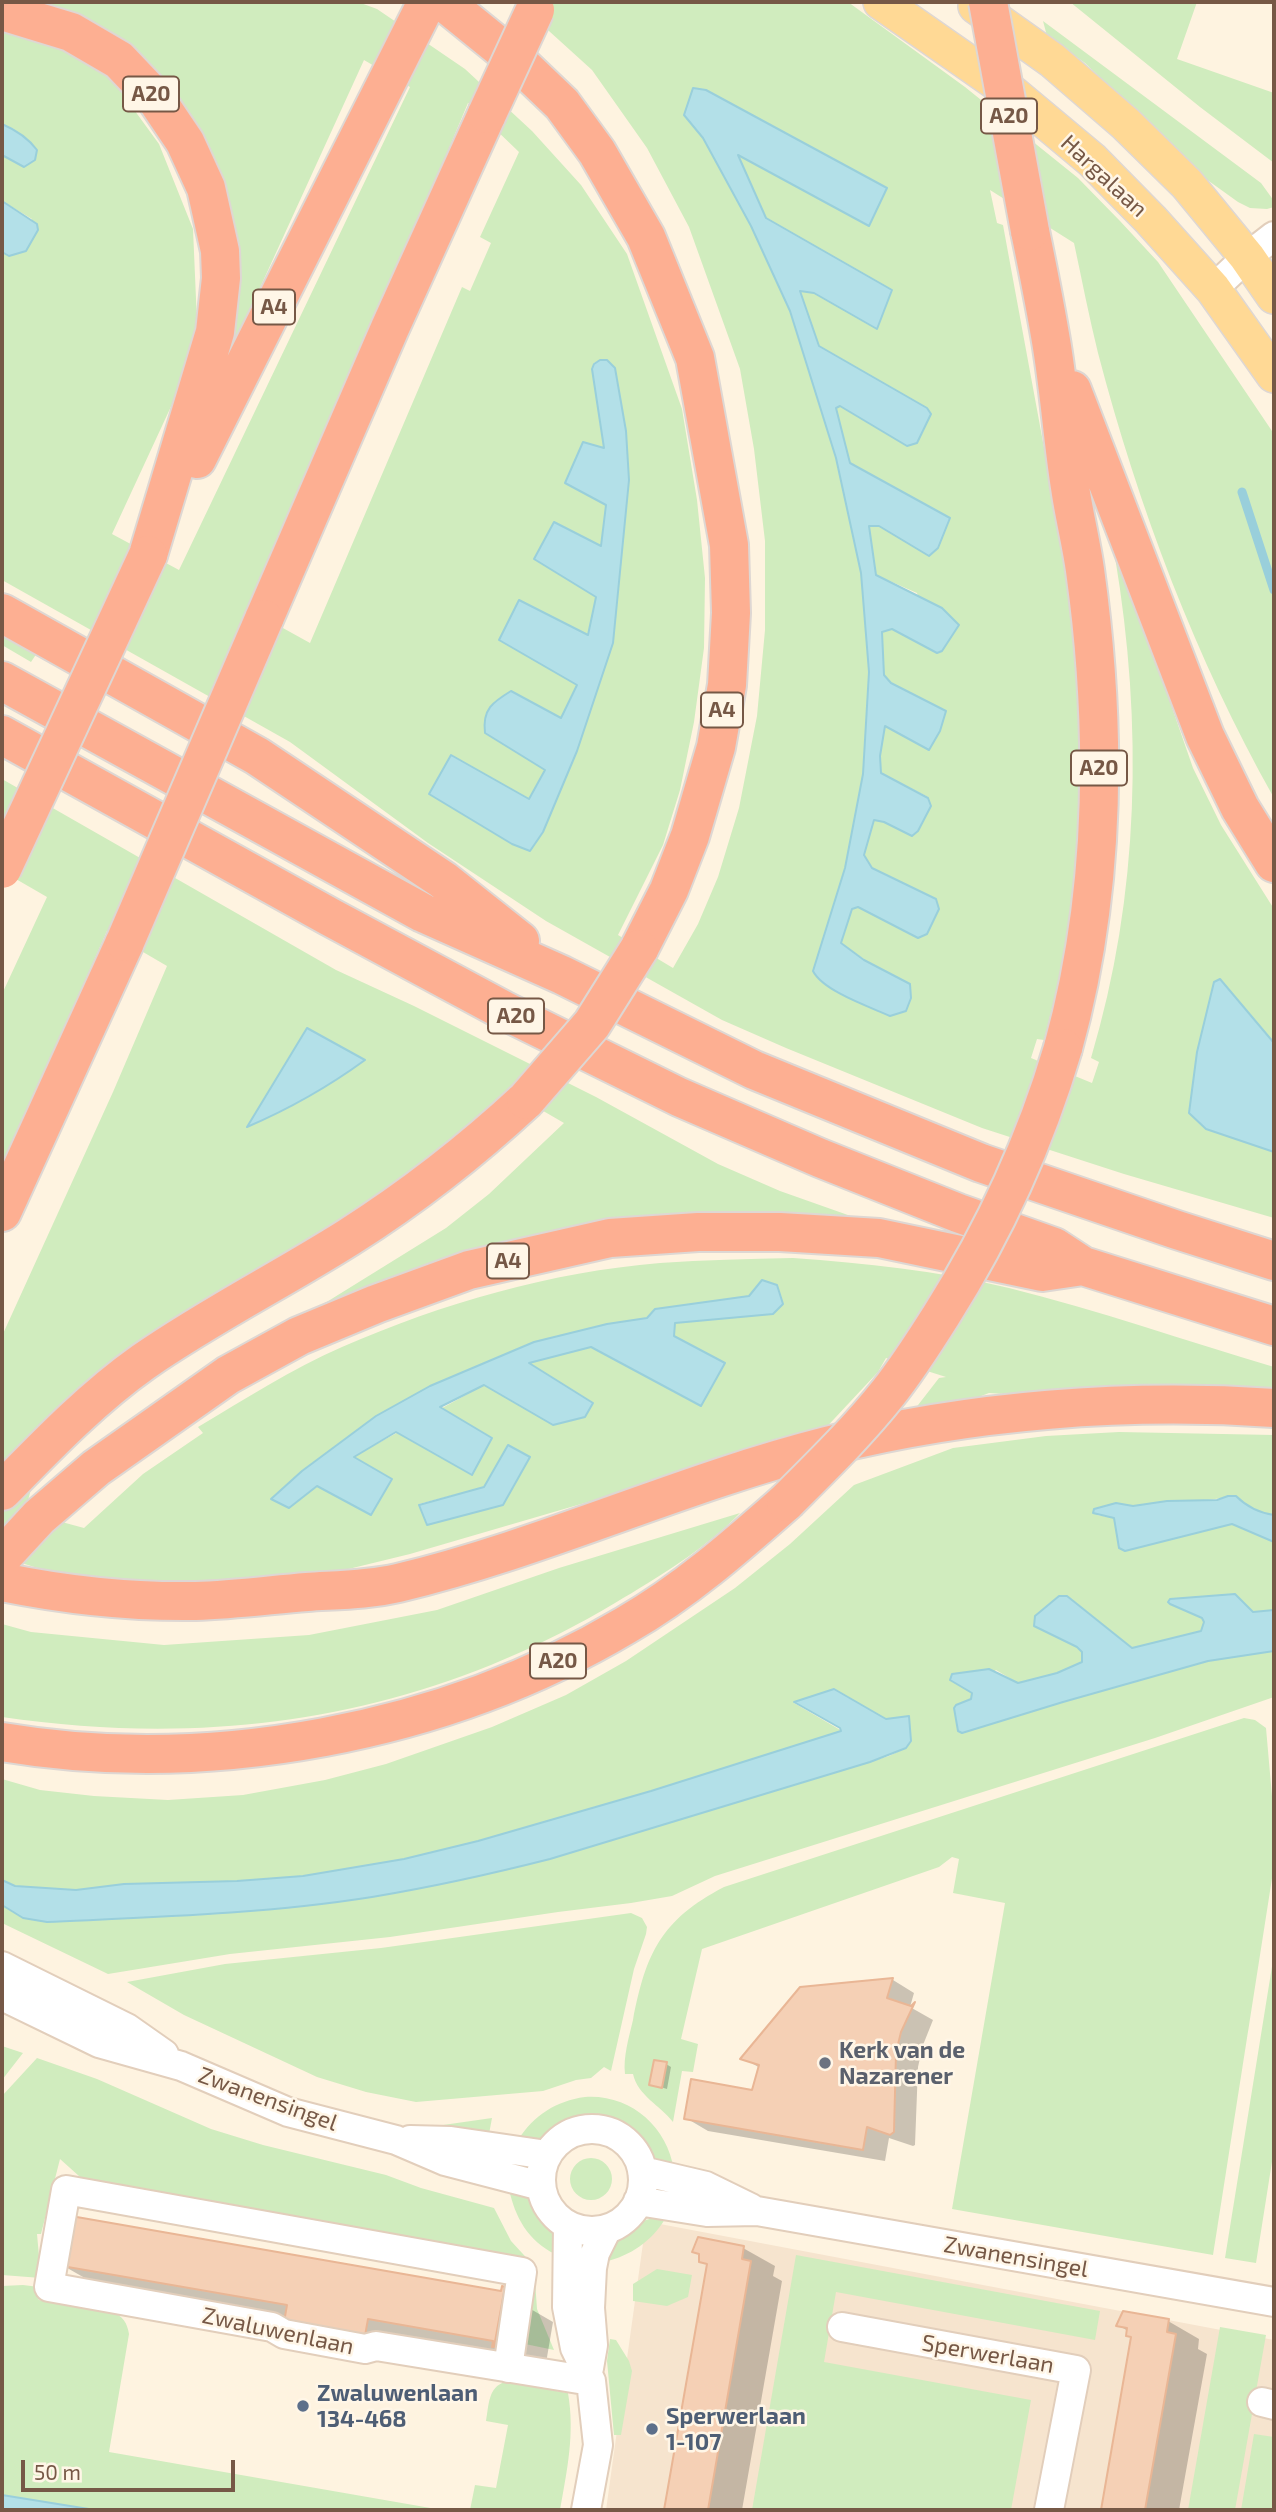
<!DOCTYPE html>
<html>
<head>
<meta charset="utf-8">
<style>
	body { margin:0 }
	#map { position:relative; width:1276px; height:2512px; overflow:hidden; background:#fef3e0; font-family:"Exo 2",sans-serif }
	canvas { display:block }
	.frame { position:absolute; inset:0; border:4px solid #765846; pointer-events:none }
	.scale { position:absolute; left:21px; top:2460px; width:214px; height:32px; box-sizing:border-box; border:4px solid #765846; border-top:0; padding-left:9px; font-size:21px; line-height:24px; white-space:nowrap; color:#765846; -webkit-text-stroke:5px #fff6e7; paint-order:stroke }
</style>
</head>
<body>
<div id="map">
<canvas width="1276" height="2512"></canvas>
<div class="frame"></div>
<div class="scale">50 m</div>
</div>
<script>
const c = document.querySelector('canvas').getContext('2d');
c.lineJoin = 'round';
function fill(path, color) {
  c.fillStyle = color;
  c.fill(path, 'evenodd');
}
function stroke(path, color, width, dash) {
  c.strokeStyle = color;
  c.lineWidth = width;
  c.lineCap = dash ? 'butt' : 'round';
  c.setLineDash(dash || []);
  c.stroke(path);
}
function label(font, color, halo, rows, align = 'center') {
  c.font = font + ' "Exo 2",sans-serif';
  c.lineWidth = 5;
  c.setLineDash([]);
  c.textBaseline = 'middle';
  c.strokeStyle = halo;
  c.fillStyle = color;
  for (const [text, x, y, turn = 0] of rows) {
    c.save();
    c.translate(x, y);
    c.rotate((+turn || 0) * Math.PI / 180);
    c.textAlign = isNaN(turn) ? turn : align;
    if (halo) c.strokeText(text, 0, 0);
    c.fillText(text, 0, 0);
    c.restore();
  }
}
const residential = new Path2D(`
	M660,2224L1274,2340V2510H606L644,2236Z`);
const green = new Path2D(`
	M35,2H358L377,9L465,69L532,131L581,185L627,254L682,409L697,500L705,578L704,648L694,722L680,790L663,845L618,935L673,968L698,924L718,877L739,808L757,716L765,630V541L754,449L740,369L689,227L647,148L592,70L517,2H848L965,87L1078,178L1120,221L1158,262L1274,434V798C1195,657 1139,509 1098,353C1089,317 1082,280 1074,243L990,190L997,223L1003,225L1059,529L1074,623L1080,695L1079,859L1067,949L1044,1040L1037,1039L1031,1058L1092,1083L1099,1062L1091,1058C1140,895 1143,724 1115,557L1119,555L1193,768L1221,825L1274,909V1043L1254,1020L1206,1129L1274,1152V1218L1124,1174L982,1128L786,1048L722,1020L546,921L428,843L290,742L2,580V252L9,256L32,219L2,201V155L24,167L14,129L2,124V24L67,44L111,78L159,144L193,229L197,322L187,372L112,534L179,570L410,87L364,60L227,360L215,169ZM693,89L706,90L887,189L869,226L737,154L766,218L892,290L877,329L814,293L799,290L819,346L927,408L907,446L840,405L836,408L850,463L950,518L929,556L879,526L869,525L876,575L917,593L937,653L892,629L882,631L884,675L891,683L946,711L885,725L880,756L881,773L928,797L912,836L884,822L873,820L864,855L872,868L936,899L939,909L927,934L918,938L858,907L851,909L841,944L864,959L813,972L845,868L863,774L869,672L861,573L836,458L790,311L751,226L703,138L684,115ZM468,103L519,152L480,237L491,243L470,291L462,287L310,643L254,612ZM600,360L615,368L626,431L629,480L613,643L595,697L512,844L451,755L529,799L546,769L541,765L577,685L597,597L606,505L604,449L592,369L594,363Z
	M1070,2H1197L1177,59L1274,93V163L1200,107Z
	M1043,21L1261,183L1274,201V207L1267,209L1250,208L1238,202L1206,179L1085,63L1047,36Z
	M2,633L37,653L31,662L2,645Z
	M2,779L336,970L414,1006L596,1097L718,1164L780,1191L879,1226L707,1222L296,1321L446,1228L489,1194L564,1123L507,1090L451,1151L2,1466V1336L113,1092L167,966L107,931L2,1168V994L47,897L2,871Z
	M793,1258C865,1263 938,1271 1009,1288C1098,1310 1186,1341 1274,1367V1396L1065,1398L989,1393L901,1427L939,1378L946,1377L886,1358L878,1372L806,1449L588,1502L410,1554L328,1574L174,1585L104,1580L44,1570L2,1557V1477L41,1451L25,1512L84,1528L143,1474L203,1433L198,1427C245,1399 292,1369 342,1347C443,1303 551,1272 660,1263C704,1260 748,1259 793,1258ZM749,1296L773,1314L675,1323L674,1336L701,1406L591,1347L528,1363L593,1403L553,1425L484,1385L353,1457L371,1515L317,1485L272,1499L302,1471L376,1416L430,1386L534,1342L607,1324L647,1318L655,1309ZM484,1487L426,1524L419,1504Z
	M1119,1432L1274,1435V1515C1260,1513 1246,1506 1236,1496L1201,1501H1167L1133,1506L1123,1504L1097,1515L1114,1518L1119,1548L1232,1524L1270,1539L1274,1542V1610L1253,1612L1170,1604L1202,1618L1204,1622L1201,1631L1132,1648L1063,1595L1059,1596L1035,1616V1626L1077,1647L1082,1652V1662L1057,1673L1018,1683L996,1670L971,1692V1699L956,1705L962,1733L1063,1702L1208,1661L1274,1651V1697L1155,1738L715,1876L672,1896L631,1903L558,1912L390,1937L230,1954L108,1974L2,1923V1905L23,1918L47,1922L201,1915L370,1897L501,1871L550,1859L889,1756L906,1748L911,1741L908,1716L886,1719L834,1689L794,1703L842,1731L651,1791L478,1841L404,1859L303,1876L237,1881L124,1884L76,1890L15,1886L2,1880V1779L40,1790L94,1796L168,1800L243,1795L325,1780L386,1764L492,1727L566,1695L626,1661L735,1588L790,1544L854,1485L953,1448L1046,1436Z
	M740,1513C705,1549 659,1577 615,1603C424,1717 220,1749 2,1717V1624L31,1632L164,1645L309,1635L437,1610L559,1568Z
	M1244,1718L1255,1720L1266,1728L1274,1819L1273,1872L1213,2255L952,2209L1005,1903L953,1893L959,1859L952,1857L939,1867L702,1949L681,2039L698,2044L693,2072L682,2071L673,2122C660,2105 638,2096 633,2074H625C623,2057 629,2037 633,2020C646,1953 661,1920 724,1887Z
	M631,1913L642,1918L647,1927L646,1934L634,1969L611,2071L604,2067L591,2078L576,2080L543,2091L416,2102L366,2092L317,2077L184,2015L127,1982L225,1964L381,1948Z
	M1274,1954V2149L1256,2263L1225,2258Z
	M2,2046L23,2053L2,2080Z
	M37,2058L97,2079L211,2129L263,2145L386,2175L421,2188L494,2208L511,2241L534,2266L537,2309L554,2350L525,2344L533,2282L89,2185L60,2159L41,2234H37L41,2278L2,2275V2096Z
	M585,2097C630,2094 667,2126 674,2170L654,2161L636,2137L623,2126L607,2120L580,2119L565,2123L537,2140H518C534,2115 556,2101 585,2097Z
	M492,2118L489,2134L429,2127Z
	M570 2179a21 21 0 1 1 42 0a21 21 0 1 1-42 0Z
	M509,2189C514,2191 520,2192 525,2195C539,2206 559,2237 555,2254C528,2241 515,2217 509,2189Z
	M657,2217L665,2219C651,2242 631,2255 605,2262C619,2235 625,2225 657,2217Z
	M796,2255L1100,2311L1095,2340L836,2292L824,2362L1031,2400L1011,2510H752Z
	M657,2269L692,2275L688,2297L667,2306L633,2301V2284Z
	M23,2285L39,2287L37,2297L39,2300L112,2311C123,2317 127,2322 129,2334L109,2452L442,2510H95L2,2495V2286Z
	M1220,2327L1266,2335L1235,2510H1188Z
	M610,2339L616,2340L629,2361L632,2371L621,2435H614L607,2361Z
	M505,2382L568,2393C575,2434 567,2470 560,2510H470L475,2485L496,2488L508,2425L486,2421C489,2405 488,2387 505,2382Z
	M1254,2434L1274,2437V2510H1241Z`);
const water = new Path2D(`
	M693,88L706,90L887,188L869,226L738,155L766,218L892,290L877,329L814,293L800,291L819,346L927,408L931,414L917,443L907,446L840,406L836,408L850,463L950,518L938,548L929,556L879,526H869L876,575L942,608L959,625L942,651L937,653L892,629L882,632L884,675L891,683L946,711L940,731L929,750L885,726L880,756L881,773L928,798L931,806L918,831L912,836L884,822L874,820L864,855L872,868L936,899L939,909L927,934L918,938L858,907L852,909L841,943L864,960L910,984L911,998L906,1011L890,1016C870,1007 823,991 813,971L845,868L863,774L869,672L861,573L836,458L790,311L751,226L703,138L684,115Z
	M2,124C16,130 28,138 37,150L35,160L24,167L2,155Z
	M2,201L37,224L38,230L26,251L9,256L2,252Z
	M600,360H607L615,368L626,431L629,480L613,643L577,751L543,832L530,851L512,844L429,794L451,755L529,799L545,770L485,733C482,709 493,702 511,691L561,718L577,685L499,640L519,600L588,635L596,597L534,559L554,522L601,546L606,505L565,483L583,442L604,448L592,369L594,364Z
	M1220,979L1274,1043V1152L1206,1129L1189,1113L1197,1052L1214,982Z
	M307,1028L365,1060C328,1087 289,1109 247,1127Z
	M762,1280L777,1285L783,1304L773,1314L675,1323L674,1336L725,1363L701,1406L591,1347L529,1363L593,1403L585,1417L553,1425L484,1385L440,1407L492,1438L472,1475L396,1432L354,1457L392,1479L371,1515L317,1486L289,1508L271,1499L302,1471L376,1416L430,1386L534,1342L607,1324L647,1318L655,1309L749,1296Z
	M508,1445L530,1457L503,1505L427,1525L419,1505L484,1487Z
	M1228,1496H1236C1246,1506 1260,1513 1274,1515V1542L1232,1524L1125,1551L1119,1548L1114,1518L1093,1513L1094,1509L1116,1503L1133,1506L1167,1501L1217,1500Z
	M1235,1594L1253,1612L1274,1610V1651L1208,1661L1063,1702L962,1733L958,1731L954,1708L956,1705L971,1699L972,1693L950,1680L952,1674L989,1669L1018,1683L1057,1673L1082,1662V1652L1077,1647L1034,1626L1035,1616L1059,1596H1067L1132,1648L1201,1631L1204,1622L1202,1618L1170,1604L1168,1602L1170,1599Z
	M834,1689L886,1719L909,1716L911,1741L906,1748L870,1762L550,1859C491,1874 432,1887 372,1897C265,1914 155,1917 47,1922L23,1918L2,1905V1880L15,1886L76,1890L124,1884L237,1881L303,1876L404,1859L478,1841L651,1791L841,1731L840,1728L794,1702Z
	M2,2495L95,2510H2Z`);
const shadow = new Path2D(`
	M893,1980L914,1993L910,2007L933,2020L923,2045L918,2067L915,2145L913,2146L889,2138L885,2161L708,2131L686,2118L753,2092L760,2068L743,2058L801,1989Z
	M666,2064L671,2067L667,2089L651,2084Z
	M743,2248L775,2266L773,2276L782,2281L742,2510H665L708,2265L701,2261Z
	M62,2265L503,2293L553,2322L545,2369L111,2293ZM324,2327L374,2336V2339Z
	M1168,2321L1199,2339L1198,2349L1207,2354L1179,2510H1103L1133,2338L1128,2331L1118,2325Z`);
const stream = new Path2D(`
	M1242,492L1274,590`);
const building = new Path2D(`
	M893,1978L887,1998L911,2006L915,2002L901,2032L896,2053L894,2132L890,2135L867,2127L863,2150L684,2119L691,2079L752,2090L759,2065L740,2059L800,1987Z
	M654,2060L667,2062L662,2088L649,2085Z
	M71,2216L501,2291L502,2286L505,2287L494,2347H492L493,2341L368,2319L365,2336L284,2322L287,2305L62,2266Z
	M698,2237L744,2246L742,2259L751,2261L708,2510H664L707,2264L699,2262V2254L692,2252Z
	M1123,2311L1169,2319L1167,2332L1176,2334L1145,2510H1101L1131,2337L1126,2336L1127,2328L1116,2326Z`);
const minor = new Path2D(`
	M1213,289L1247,257L1274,236
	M2,1966L127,2028L164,2054
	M2,1996L99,2043L181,2066L288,2112L396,2140L445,2161L541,2186
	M541 2180a51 51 0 1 1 102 0a51 51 0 1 1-102 0Z
	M410,2140L451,2141L547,2155
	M642,2171L706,2186L751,2208
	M638,2201L707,2212L757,2211L1274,2302
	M568,2225L567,2307L575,2348L591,2381L598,2445L586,2510
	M842,2327L1076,2370L1049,2510
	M508,2368L522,2272L66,2190L49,2287L272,2327L284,2334L365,2349L376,2346L591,2381
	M589,2368L593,2345L590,2308L592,2268L595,2253L607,2229
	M1262,2402L1274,2405`);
const major = new Path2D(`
	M881,2L1013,94L1092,160L1151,220L1213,289L1274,375
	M976,6L1052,60L1126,124L1187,184L1247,257L1274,296`);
const highway = new Path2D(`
	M444,2L518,62L562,104L597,152L646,237L695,358L729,545L731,613L727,685L716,747L690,836L669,890L639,949
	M2,11L71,32L119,60L156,99L185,142L206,188L220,251L221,278L215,332L148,555
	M1030,231C1037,265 1044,300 1050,335C1059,385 1062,436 1070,487C1074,515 1081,542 1085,570C1107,728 1106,893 1063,1048
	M1072,390L1205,736L1240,808L1274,863
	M197,459L427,2
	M2,613L257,756L443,880L520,941
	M264,619L390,328L487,114
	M2,681L423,913L562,975L754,1070L981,1163L1177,1230L1274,1261
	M2,735L330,917L503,1010L679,1097L820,1158L958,1213L1054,1247L1083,1266L1274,1326
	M2,1212L125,942
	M2,1491C46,1446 92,1398 143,1362C209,1316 281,1280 349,1237C412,1197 471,1151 526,1100
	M2,1557L39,1517L96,1468L228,1375L299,1336L376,1304L469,1270L610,1238L698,1232H780L879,1238L1042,1272L1083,1266
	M2,1582C66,1595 131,1602 196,1601C233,1600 270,1595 307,1592C337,1590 368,1590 398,1583C544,1548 681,1483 827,1446C970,1410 1127,1398 1274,1408
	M2,1742C210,1777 445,1733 626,1625C685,1591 735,1547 786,1502`);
const highwayBridge = new Path2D(`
	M988,2L1030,231
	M487,114L535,10
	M2,869L148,555
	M125,942L264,619
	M526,1100L592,1024L639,949
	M786,1502C821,1467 857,1432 888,1393C908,1368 925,1341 942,1314C995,1230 1035,1143 1063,1048`);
const markers = [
	[825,2063,7,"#6b7280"],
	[303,2406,7,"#5c6f8a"],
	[652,2429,7,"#5c6f8a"]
];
const shields = [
	[151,94,56],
	[1009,116,56],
	[274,307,42],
	[722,710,42],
	[1099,768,56],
	[516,1016,56],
	[508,1261,42],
	[558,1661,56]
];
const shieldNames = [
	["A20",151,94],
	["A20",1009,116],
	["A4",274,307],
	["A4",722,710],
	["A20",1099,768],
	["A20",516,1016],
	["A4",508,1261],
	["A20",558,1661]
];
const streetNames = [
	["Hargalaan",1104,176,43],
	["Zwanensingel",268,2099,20],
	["Zwanensingel",1016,2257,10],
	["Zwaluwenlaan",278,2331,12],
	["Sperwerlaan",988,2354,10]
];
const worshipNames = [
	["Kerk van de",839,2050],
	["Nazarener",839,2076]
];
const serviceNames = [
	["Zwaluwenlaan",317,2393],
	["134-468",317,2419],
	["Sperwerlaan",666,2416],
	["1-107",666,2442]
];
fill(residential, '#f6e4ce');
fill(green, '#d0ecbe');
fill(water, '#b3e0e8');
stroke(water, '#99cfdb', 2);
fill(shadow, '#0003');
stroke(stream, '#99cfdb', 9);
fill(building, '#f5d0b5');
stroke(building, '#e9b695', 2);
stroke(minor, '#e2cebb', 32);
stroke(major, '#ded7d3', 38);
stroke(highway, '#ded7d3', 42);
stroke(minor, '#fff', 28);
stroke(major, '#ffd995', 35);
stroke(highway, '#fdaf92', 38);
stroke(highwayBridge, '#ded7d3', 42, []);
stroke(highwayBridge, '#fdaf92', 38);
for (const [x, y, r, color] of markers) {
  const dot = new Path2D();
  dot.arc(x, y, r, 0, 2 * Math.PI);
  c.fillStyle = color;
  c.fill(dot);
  stroke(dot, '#fff6e7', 2.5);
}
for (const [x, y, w] of shields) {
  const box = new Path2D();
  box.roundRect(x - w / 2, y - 17.5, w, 35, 5);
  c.fillStyle = '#fff6e7';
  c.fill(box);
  stroke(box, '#765846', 2);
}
label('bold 21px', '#765846', null, shieldNames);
label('23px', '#765846', '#fff6e7', streetNames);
label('bold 23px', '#5b616d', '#fff6e7', worshipNames, 'left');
label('bold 23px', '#4e5e75', '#fff6e7', serviceNames, 'left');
</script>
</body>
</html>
